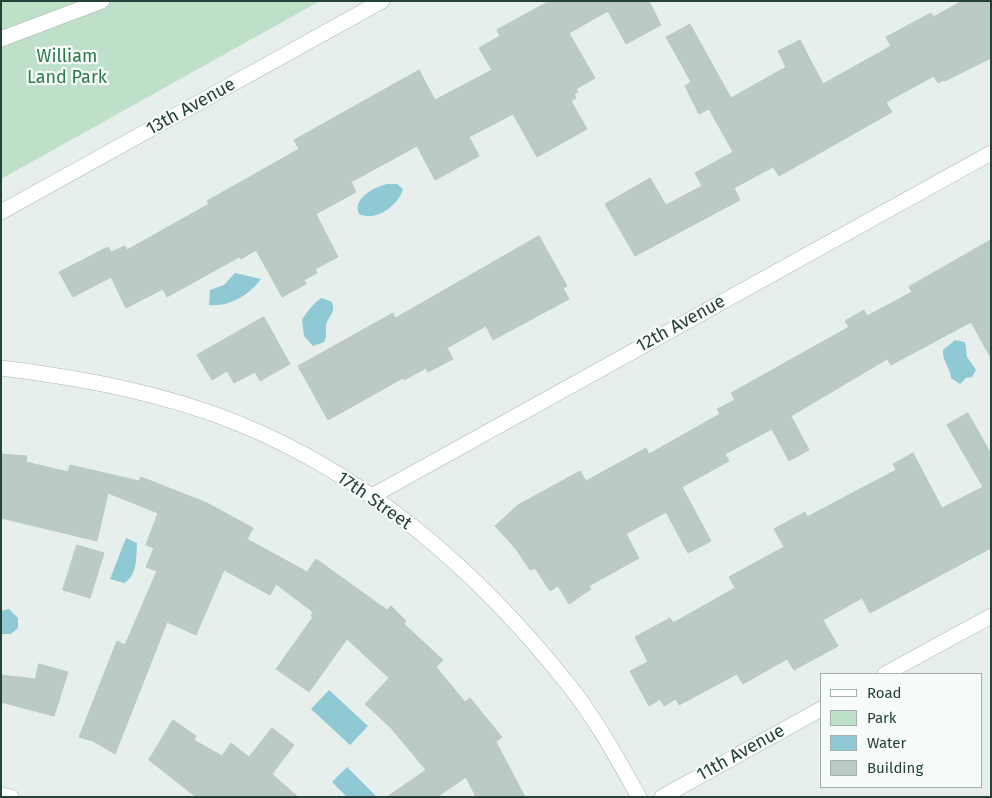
<!DOCTYPE html>
<html>
<head>
<meta charset="utf-8">
<style>
	body { margin:0 }
	#map { position:relative; width:992px; height:798px; overflow:hidden; background:#e6efeb; font-family:"Fira Sans",sans-serif }
	canvas { display:block }
	.frame { position:absolute; inset:0; border:2px solid #24423a; pointer-events:none }
	.legend { position:absolute; left:820px; top:673px; width:162px; height:115px; box-sizing:border-box; background:#f7fbf9; border:1px solid #a3b1ad; margin:0; padding:6px 9px; list-style:none; font-size:15px; color:#24423a }
	.legend li { display:flex; align-items:center; gap:10px; height:25px }
	.legend b { width:25px; border:1px solid #a3b1ad }
</style>
</head>
<body>
<div id="map">
<canvas width="992" height="798"></canvas>
<div class="frame"></div>
<ul class="legend">
<li><b style="height:6px;background:#fff"></b>Road</li>
<li><b style="height:14px;background:#bfe0c8"></b>Park</li>
<li><b style="height:14px;background:#8ec9d4"></b>Water</li>
<li><b style="height:14px;background:#bbcac4"></b>Building</li>
</ul>
</div>
<script>
const c = document.querySelector('canvas').getContext('2d');
c.lineJoin = 'round';
function fill(path, color) {
  c.fillStyle = color;
  c.fill(path, 'evenodd');
}
function stroke(path, color, width, dash) {
  c.strokeStyle = color;
  c.lineWidth = width;
  c.lineCap = dash ? 'butt' : 'round';
  c.setLineDash(dash || []);
  c.stroke(path);
}
function label(font, color, halo, rows, align = 'center') {
  c.font = font + ' "Fira Sans",sans-serif';
  c.lineWidth = 4.5;
  c.setLineDash([]);
  c.textBaseline = 'middle';
  c.strokeStyle = halo;
  c.fillStyle = color;
  for (const [text, x, y, turn = 0] of rows) {
    c.save();
    c.translate(x, y);
    c.rotate((+turn || 0) * Math.PI / 180);
    c.textAlign = isNaN(turn) ? turn : align;
    if (halo) c.strokeText(text, 0, 0);
    c.fillText(text, 0, 0);
    c.restore();
  }
}
const green = new Path2D(`
	M1,1H320L1,179Z`);
const water = new Path2D(`
	M387,184H397L403,189C398,206 376,222 359,214C352,198 375,187 387,184Z
	M235,273L261,279C249,295 230,307 209,305L210,290L224,285Z
	M322,298L332,302C335,312 331,314 327,322C324,329 328,335 324,342L313,346L304,336L302,320C305,314 315,301 322,298Z
	M955,340L965,342L967,357L976,370L972,377L966,378L960,384L951,378C950,367 942,361 943,350Z
	M126,538L137,543C136,557 138,575 124,583L110,579Z
	M9,609L18,618V628L11,634H1V611Z
	M329,690L368,726L350,745L311,709Z
	M347,767L377,797H347L332,782Z`);
const building = new Path2D(`
	M550,1H649L661,25L626,44L608,11L569,33L595,78L576,89L578,92L574,94L576,98L571,101L587,129L537,157L513,114L469,137L479,156L435,180L417,146L351,182L356,192L316,214L338,257L315,269L317,273L304,280L306,284L282,297L256,250L241,259L239,257L167,297L163,289L126,308L111,277L73,297L59,272L108,247L111,252L125,246L127,250L209,204L207,201L299,149L294,140L419,70L435,100L492,70L479,48L500,36L497,30Z
	M962,1H991V58L945,81L944,80L938,83L934,76L886,102L892,112L779,176L773,167L734,188L740,200L635,256L605,204L650,178L666,205L702,186L695,173L733,152L709,109L699,114L685,86L691,82L666,37L690,24L731,98L786,67L778,51L800,40L823,84L891,46L886,37L931,13L933,17Z
	M539,236L567,286L563,288L569,299L493,340L486,326L447,348L453,359L428,372L426,368L404,380L403,378L328,420L298,366L393,313L395,318Z
	M991,240V358L971,322L891,365L887,359L791,416L809,450L789,461L772,429L725,454L729,461L682,487L711,541L688,553L666,512L626,534L639,558L589,586L591,589L569,604L558,586L550,591L535,568L530,570L516,549L495,526L518,505L580,471L586,481L646,448L649,454L720,414L717,409L735,400L731,393L849,327L845,321L864,310L867,316L912,292L909,287Z
	M264,317L290,364L260,381L255,372L234,383L227,371L212,380L197,355Z
	M968,413L991,454V548L870,613L862,598L823,620L838,646L794,670L787,659L743,684L737,674L679,705L676,699L664,706L660,699L649,706L630,671L648,662L635,637L670,618L673,623L735,588L729,577L784,547L774,529L805,512L807,517L896,470L893,464L913,453L942,508L983,487L947,425Z
	M1,454L27,456L26,462L68,472L70,465L139,481L141,477L207,503L253,528L247,539L307,572L316,559L387,610L391,606L406,621L404,624L443,660L436,667L465,702L470,698L502,737L496,742L525,797H476L466,777L437,797H387L426,770L391,728L365,704L389,678L347,639L309,692L276,669L313,617L311,616L313,612L276,584L270,595L224,570L196,635L167,622L115,754L93,741L79,737L117,641L125,645L157,571L146,567L154,548L146,545L158,513L108,493L97,541L1,518Z
	M77,545L104,553L90,598L63,590Z
	M39,664L68,672L54,716L1,702V675L35,679Z
	M173,720L196,736L194,740L222,756L231,743L249,757L272,728L294,745L272,774L298,797H196L149,760Z`);
const minor = new Path2D(`
	M1,39L102,1
	M1,212L382,1
	M1,368C82,378 164,393 240,424C373,479 483,576 571,688C597,721 618,760 639,797
	M372,496L991,153
	M885,674L991,616
	M1,795L11,797
	M662,797L821,709`);
const parkNames = [
	["William",67,57],
	["Land Park",67,78]
];
const streetNames = [
	["13th Avenue",191,107,-29],
	["12th Avenue",681,324,-29],
	["17th Street",374,501,35],
	["11th Avenue",741,753,-29]
];
fill(green, '#bfe0c8');
fill(water, '#8ec9d4');
fill(building, '#bbcac4');
stroke(building, '#b8c9c2', 1);
stroke(minor, '#a8b8b2', 16);
stroke(minor, '#fff', 15);
label('18px', '#2d7a4b', '#f7fbf9', parkNames);
label('18px', '#24423a', '#f7fbf9', streetNames);
</script>
</body>
</html>
